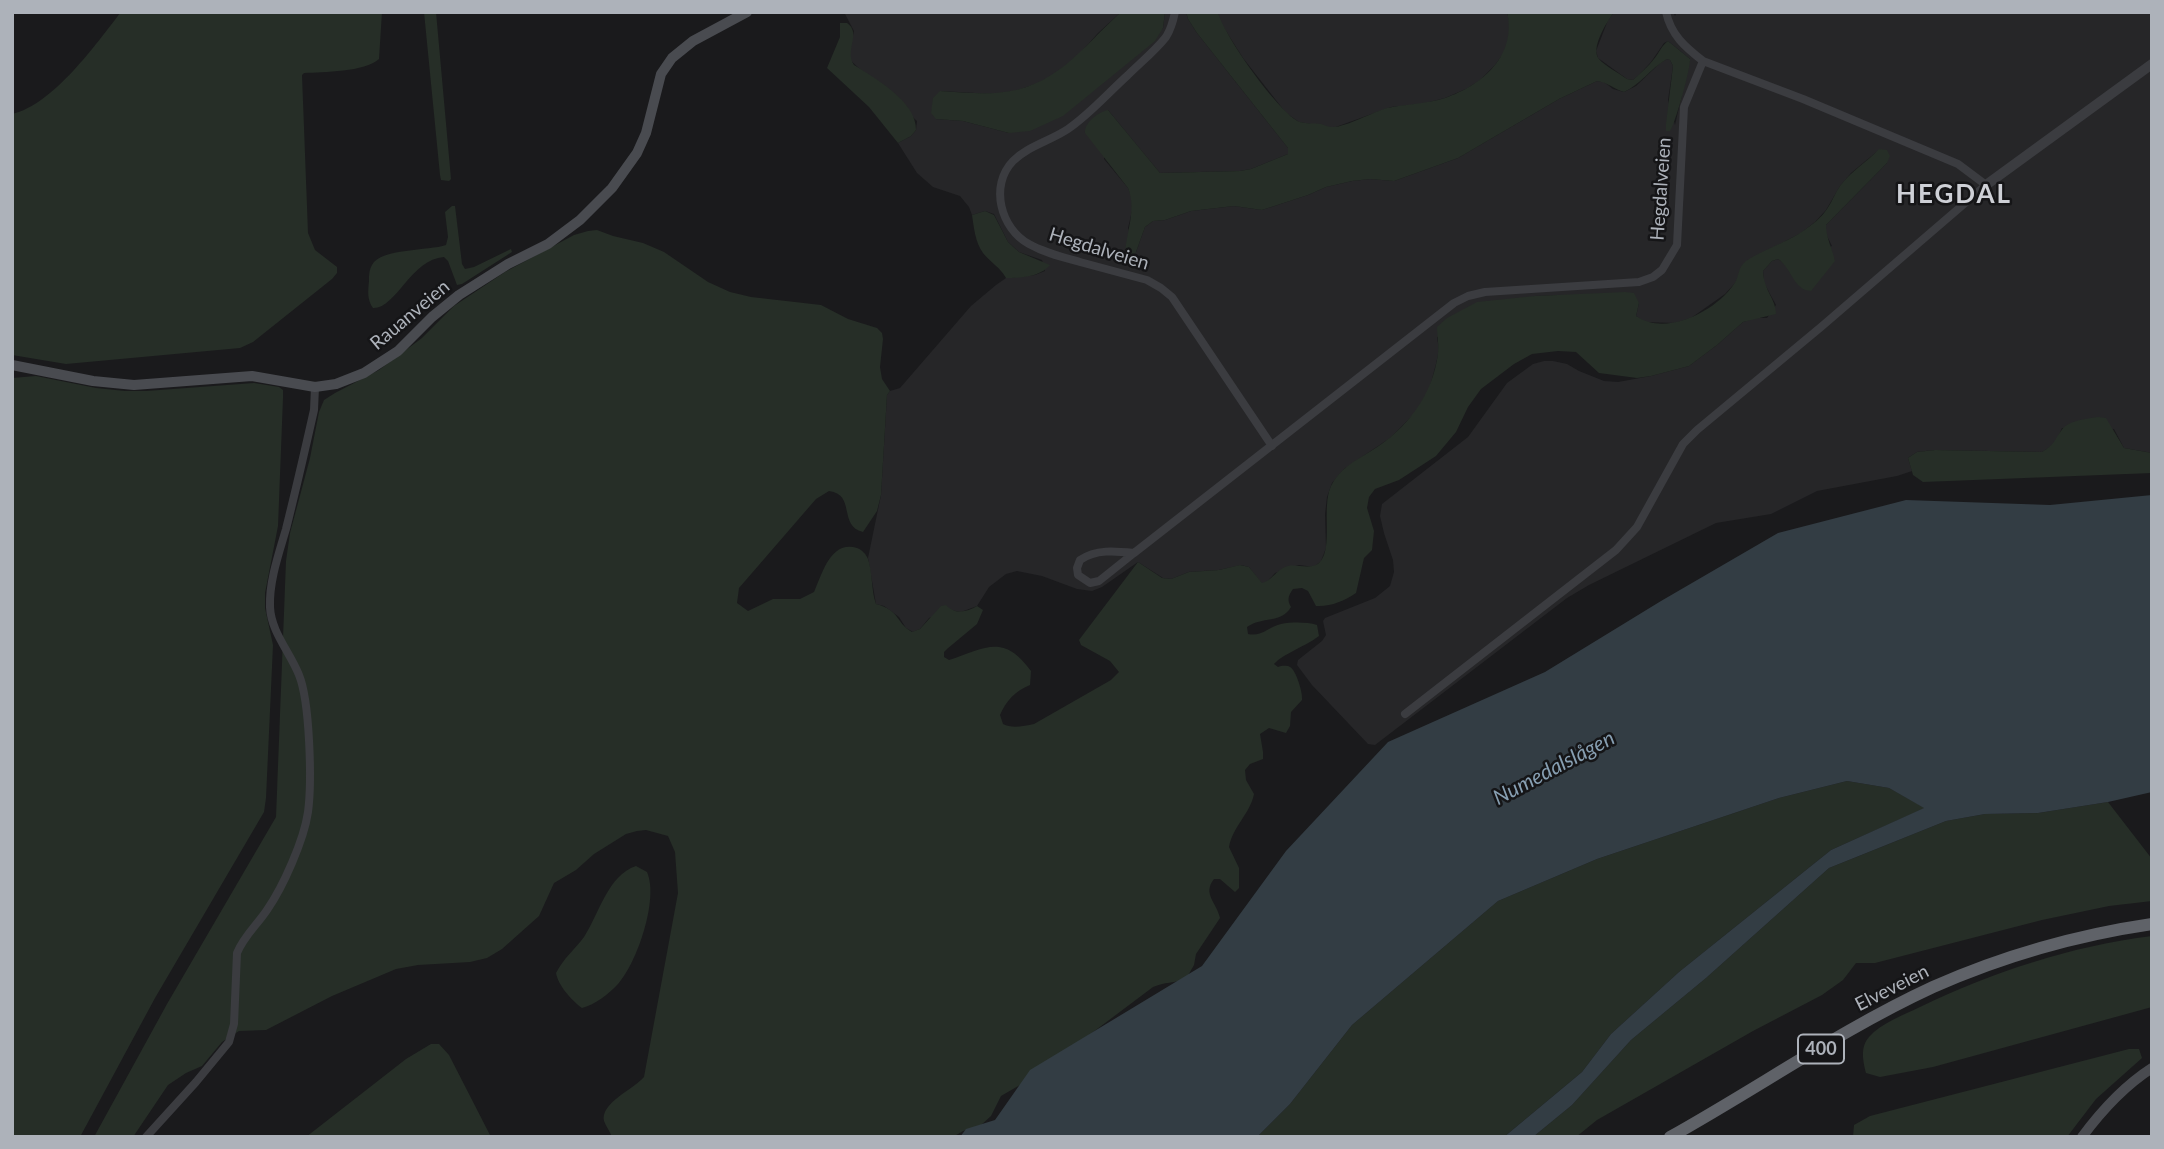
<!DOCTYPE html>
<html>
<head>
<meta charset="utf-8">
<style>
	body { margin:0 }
	#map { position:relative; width:2164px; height:1149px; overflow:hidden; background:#1a1a1c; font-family:Lato,sans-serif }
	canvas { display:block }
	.frame { position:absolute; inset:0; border:14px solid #adb2ba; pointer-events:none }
</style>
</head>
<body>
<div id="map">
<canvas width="2164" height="1149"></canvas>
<div class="frame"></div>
</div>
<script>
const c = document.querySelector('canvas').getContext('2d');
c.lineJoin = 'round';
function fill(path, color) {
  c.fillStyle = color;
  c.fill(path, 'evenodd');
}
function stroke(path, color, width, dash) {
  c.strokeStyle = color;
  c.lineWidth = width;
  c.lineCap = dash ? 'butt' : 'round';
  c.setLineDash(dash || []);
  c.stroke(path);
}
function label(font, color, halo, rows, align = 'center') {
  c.font = font + ' Lato,sans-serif';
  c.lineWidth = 5;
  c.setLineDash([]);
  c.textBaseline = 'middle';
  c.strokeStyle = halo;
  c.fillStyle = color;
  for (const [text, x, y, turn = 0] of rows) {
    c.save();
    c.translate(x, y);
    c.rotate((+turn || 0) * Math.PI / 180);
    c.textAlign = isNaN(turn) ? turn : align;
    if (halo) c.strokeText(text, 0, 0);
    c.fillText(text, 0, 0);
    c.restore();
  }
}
const built = new Path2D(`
	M844,12H1121L1098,33L1075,59L1054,75L1039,83L1015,91L993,94L940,91L936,119L963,121L1009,133L1163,28L1165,12H1186L1188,19L1197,33L1288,148V154L1251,169L1240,171L1160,173L1108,110L1104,159L1128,188L1132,197V211L1128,228L1136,252L1145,227L1153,221L1165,220L1191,211L1234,206L1262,210L1308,195L1326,187L1352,181L1370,179L1394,181L1458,158L1559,99L1597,81L1604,82L1613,89L1624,92L1636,86L1660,63L1667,59L1670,60L1673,66L1668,100L1675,125L1690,59L1668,41L1664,43L1651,62L1639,75L1633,80L1627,79L1598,58L1596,51L1608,20L1614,12H1673L1675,16L1677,12H2152V453L2124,448L2114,429L2062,428L2055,444L2042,452L1935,450L1917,452L1908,458L1912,471L1897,476L1817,491L1771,514L1716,523L1589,585L1567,598L1375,745L1368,744L1312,685L1297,665L1298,660L1322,641L1326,635L1323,621L1325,618L1375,598L1390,586L1394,572L1393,560L1384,533L1380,516L1382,504L1468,437L1507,383L1533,364L1544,361H1553L1567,364L1579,371L1604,381L1618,382L1651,376L1689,366L1717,345L1743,322L1755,318H1767L1776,305L1764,283L1763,271L1772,261L1778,259L1784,263L1832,246L1826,234V225L1887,163L1880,149L1851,173L1840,186L1826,210L1815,222L1801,233L1746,262L1736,282L1725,294L1691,318L1675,323L1644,322L1636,316L1639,303L1575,295L1535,296L1437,337L1439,350L1436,364L1429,390L1416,412L1390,438L1344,469L1332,483L1327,497L1325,514L1326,548L1321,561L1314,567L1299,565L1275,573L1267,582L1262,584L1249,567L1241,565L1219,570L1189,572L1171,579L1163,578L1138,562L1102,587L1092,591L1077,589L1042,576L1017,571L1006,574L989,587L977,606L961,612L950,610L929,618L920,629L913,632L906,628L899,617L884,606L876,604L868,558L881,495L887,395L890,391L900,388L971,306L996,285L1006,278L1035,275L1045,271L1042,260L1019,252L1008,242L994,214L985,211L972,215L969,207L960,196L933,187L917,173L898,143L911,136L916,130L917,121L850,60L849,53L854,31Z
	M1218,12H1507L1511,29L1506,50L1495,65L1479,81L1466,89L1445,98L1422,104L1391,107L1333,128L1299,122L1286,113L1243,58L1219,20Z`);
const green = new Path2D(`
	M121,12H382L379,59C365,72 323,72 304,73L302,75L308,233L315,250L337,267V273L332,279L253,342L240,348L66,364L12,355V114C53,105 96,44 121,12Z
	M424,12H436L451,179L449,181L441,180L440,175Z
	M1121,12H1165L1163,28L1155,41L1063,116L1030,131L1009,133L963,121L936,119L931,113L933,98L940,91C958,92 977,94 995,93C1056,89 1080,49 1121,12Z
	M1186,12H1218C1222,33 1280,115 1300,122C1307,124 1314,123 1321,124C1325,125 1328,127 1332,127C1344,128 1373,112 1387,108C1406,104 1426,104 1445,98C1483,85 1517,55 1507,12H1614C1607,22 1590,48 1599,59C1604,65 1620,74 1627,79L1633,80C1640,73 1648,67 1654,59C1659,53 1662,45 1668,41L1690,59C1691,67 1675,125 1670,131H1666V124L1673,66L1670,60L1667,59C1651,68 1641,84 1624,92C1614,89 1607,82 1597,81L1559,99L1458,158L1394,181L1370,179L1352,181L1326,187L1308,195L1262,210L1234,206L1191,211L1165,220L1153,221L1145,227L1136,252L1130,258L1125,255C1126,232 1137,210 1128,188L1085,133C1084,123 1098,112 1108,110L1160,173L1240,171L1251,169L1288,154V148L1197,33L1188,19Z
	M840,23H847C862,33 844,51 854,65C875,78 917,102 916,130L911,136L898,143L869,107L827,68L840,37Z
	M1879,149L1887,150L1890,156L1887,163L1826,225C1826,237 1832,248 1835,261L1811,291C1793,290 1792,268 1778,259L1772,261L1763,271C1764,291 1776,299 1776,314L1743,322L1717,345L1689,366L1651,376L1637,378L1599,373L1576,352L1558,351L1532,354L1514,364L1481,389L1468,407L1456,432L1436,456L1399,480L1375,489L1369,497L1367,508L1374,531L1372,550L1364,558L1356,593C1344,601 1330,607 1316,606L1308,591L1302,588L1293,589C1288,596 1287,600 1291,607C1281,624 1262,616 1247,627L1248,634C1262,637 1268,627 1281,624C1292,622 1307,622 1317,625L1319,636C1306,646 1283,654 1274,664L1278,667C1281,666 1286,665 1290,667C1296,670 1303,693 1302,700L1291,712L1290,726L1286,733L1269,728L1260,734L1263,752V759L1250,764L1245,770L1246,780L1254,794C1250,814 1233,826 1229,847L1239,868V888L1235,892L1220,879H1214C1202,894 1217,903 1220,918L1196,954L1194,965L1186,979C1175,983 1164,982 1153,987L1032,1078L1001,1096L991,1116L980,1126L963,1131L953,1137H612C610,1132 606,1126 604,1121C600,1103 634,1089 644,1077L678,893L675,852L668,836L646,830L637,831L626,834L594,854L576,870L554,883L539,916L502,949L487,958L470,962L418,965L396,969L332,996L266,1030L239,1031L222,1042L202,1066L186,1073L168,1085L133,1137H94L167,1004L276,817L286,561L290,533L310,458L319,412L324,400L335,393L379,370L422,338L454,306L505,272L574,235L588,231L597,230L613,236L643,243L664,252L708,282L730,292L751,297L821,305L848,319L877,328L882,333L883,339L880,367L882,379L890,391L887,395L881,495L877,511L863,532C838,526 856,494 829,491L816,499L739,588L737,603L748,611L773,599H800L814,592C822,575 830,540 857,548C862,550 866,554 868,559C873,574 871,590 876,604C901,611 895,622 912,632L920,629L941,606L946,605C955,615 967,612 977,606L983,610L977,624L947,649L944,652V657L949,660C986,648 1003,633 1031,671L1030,685C1015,691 1006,701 1000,715L1003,724C1012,729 1024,726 1034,724L1111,680L1119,672L1110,661L1081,645L1079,640L1138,562L1162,578L1171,579L1189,572L1219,570L1240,565L1249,567L1262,583C1272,581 1276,569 1288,566C1297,564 1311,570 1319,563C1334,549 1321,507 1331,486C1339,469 1356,460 1371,451C1407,429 1433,395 1438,353C1439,345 1437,335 1437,327L1447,318L1477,302L1535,296L1625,292L1634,293L1639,303L1636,316C1666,337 1716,311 1734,284C1740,276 1737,268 1746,261C1764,249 1786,243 1803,231C1812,225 1821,218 1827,209C1832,202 1835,193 1840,186C1851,171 1867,162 1879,149Z
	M452,206H455L462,264L465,269L474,267L511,249L512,252L462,284L457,285L448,261L444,257C411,259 396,309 373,308C367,300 368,291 369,281C369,276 369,270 372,265C381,248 429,251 446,245L448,237L445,212Z
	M985,211L994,215L1008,242L1019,252L1050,265C1040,277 1021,278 1006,278C1001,268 990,262 983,253C975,242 974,228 972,215Z
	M36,376L96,388L125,391H146L254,383L279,387L283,390V398L278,526L265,593V608L273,645L266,798L264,812L155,998L80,1137H12V378Z
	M2098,417L2106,418L2124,448L2152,453V473L1923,482L1913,475L1908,458L1917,452L1935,450L2042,452C2055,444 2053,442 2061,431C2068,420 2086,419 2098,417Z
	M1847,781L1889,788L1925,808L1831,850L1679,972L1611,1034L1582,1072L1504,1137H1257L1290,1104L1352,1025L1498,901L1597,859L1779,798Z
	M2108,802L2152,859V901L2109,906L2042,920L1875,963H1856L1843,980L1822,995L1753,1031L1597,1120L1576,1137H1533L1572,1105L1631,1040L1706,978L1829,868L1946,821L1985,814L2038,813Z
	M636,866L647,872C659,899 637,963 618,984C609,994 594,1005 582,1008C571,1000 558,985 556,973C563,959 575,949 584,937C599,914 608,875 636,866Z
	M2152,936V1007L1933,1067L1880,1077L1866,1073C1863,1061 1860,1047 1869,1037C1881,1023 1904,1015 1920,1007C1993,972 2071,946 2152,936Z
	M431,1044H439L449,1055L491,1137H306L406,1059Z
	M2129,1049H2139L2142,1058L2096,1099L2067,1137H1853L1854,1125L1870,1116Z`);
const water = new Path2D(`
	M2152,495V792L2108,802L2038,813L1985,814L1946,821L1829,868L1706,978L1631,1040L1572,1105L1533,1137H1504L1582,1072L1611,1034L1679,972L1831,850L1924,808L1889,788L1847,781L1779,798L1597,859L1498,901L1352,1025L1290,1104L1257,1137H960L966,1129L995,1120L1030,1070L1202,966L1286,851L1388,742L1545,672L1661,601L1778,533L1906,500L2050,505Z`);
const minor = new Path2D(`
	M1175,12C1173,22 1171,29 1166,37C1155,51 1140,63 1128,75C1108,93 1090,114 1068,129C1050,141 1028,146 1013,161C989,186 1001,229 1029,244C1045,253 1062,257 1080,262C1102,268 1124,274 1147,280L1161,288L1172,297L1272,446
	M1666,12C1671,35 1685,47 1703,61
	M1134,553L1099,581L1090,583L1078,575L1077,568L1080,560C1096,549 1115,551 1134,553L1454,303L1468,296L1485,292L1639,282L1653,277L1662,270L1677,245L1684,107L1703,61L1803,99L1958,164L1986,185L1821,327L1697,430L1683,444L1637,527L1616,550L1405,714
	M146,1137L196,1082L229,1042L234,1024L237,953C244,936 257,925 267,910C283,887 304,840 308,812C312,782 310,702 299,675C290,652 271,632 270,607C269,581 279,553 286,529C296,489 305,450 314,410L315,387`);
const tertiary = new Path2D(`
	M1986,185L2152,64`);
const secondary = new Path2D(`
	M12,365L93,381L134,385L252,376L315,387L336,384L364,373L398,351L432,317L459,295L508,264L548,244L580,220L612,188L637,153L646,133L661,74L672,58L693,41L747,12
	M2082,1137C2102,1110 2124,1086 2152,1068`);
const trunk = new Path2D(`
	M1670,1137C1758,1088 1842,1029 1933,987C2003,956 2077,935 2152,924`);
const shields = [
	[1821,1049,46]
];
const shieldNames = [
	["400",1821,1049]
];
const streetNames = [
	["Hegdalveien",1661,189,-86],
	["Hegdalveien",1099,249,17],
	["Rauanveien",410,315,-40],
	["Elveveien",1892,988,-27]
];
const waterNames = [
	["Numedalslågen",1554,768,-28]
];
const districtNames = [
	["HEGDAL",1954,195]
];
fill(built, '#262628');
fill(green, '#262e27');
fill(water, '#333d44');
stroke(minor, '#3b3c40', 8);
stroke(tertiary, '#3b3c40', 10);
stroke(secondary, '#494b50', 10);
stroke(trunk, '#5f6268', 12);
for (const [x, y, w] of shields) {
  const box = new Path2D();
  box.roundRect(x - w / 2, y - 14.5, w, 29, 5);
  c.fillStyle = '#151517';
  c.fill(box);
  stroke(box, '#adb2ba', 2);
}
label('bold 18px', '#adb2ba', null, shieldNames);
label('19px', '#adb2ba', '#151517', streetNames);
label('italic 21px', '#879fb2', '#151517', waterNames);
c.letterSpacing = '2px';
label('bold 26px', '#ced0d6', '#151517', districtNames);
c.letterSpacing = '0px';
</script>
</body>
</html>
